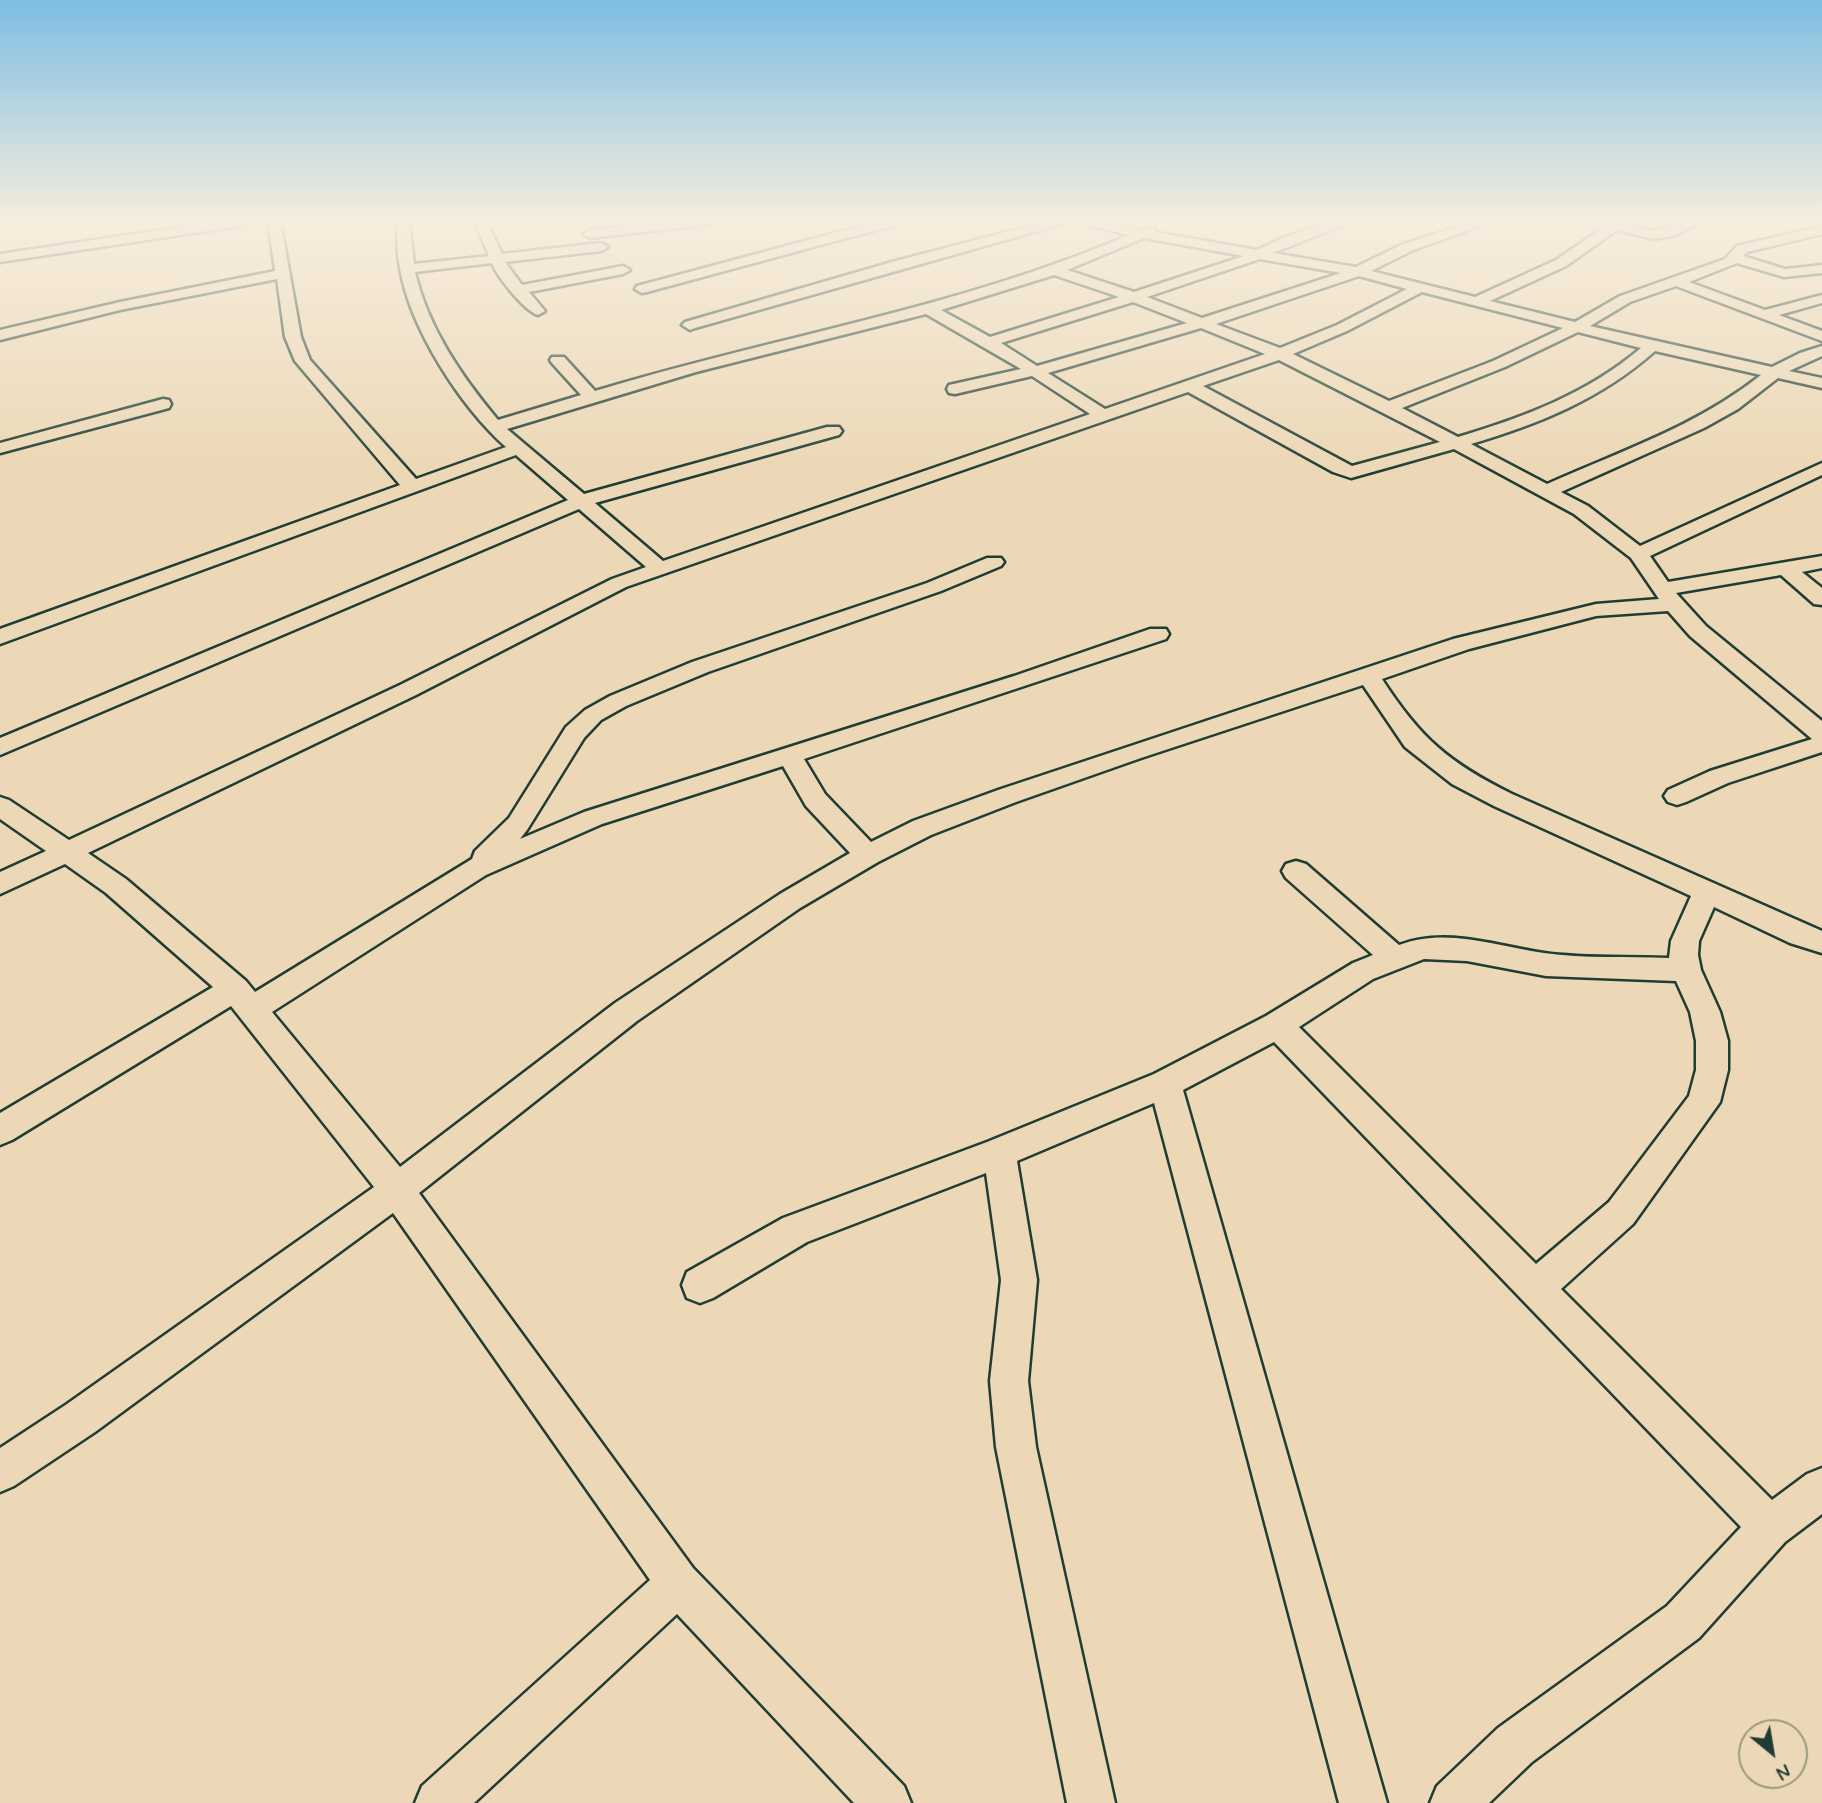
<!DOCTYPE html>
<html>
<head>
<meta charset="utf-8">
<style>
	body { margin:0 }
	#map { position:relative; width:1822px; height:1803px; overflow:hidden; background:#ecd8b6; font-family:Mynerve,sans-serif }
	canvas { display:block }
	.north { position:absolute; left:1738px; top:1719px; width:70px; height:70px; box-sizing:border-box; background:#ecd8b6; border:2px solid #9a9a82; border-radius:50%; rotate:150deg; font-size:19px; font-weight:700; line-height:28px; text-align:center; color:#1f3d34 }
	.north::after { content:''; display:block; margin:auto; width:24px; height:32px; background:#1f3d34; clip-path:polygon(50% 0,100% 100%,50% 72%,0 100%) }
</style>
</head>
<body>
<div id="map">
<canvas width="1822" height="1803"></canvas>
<div class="north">N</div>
</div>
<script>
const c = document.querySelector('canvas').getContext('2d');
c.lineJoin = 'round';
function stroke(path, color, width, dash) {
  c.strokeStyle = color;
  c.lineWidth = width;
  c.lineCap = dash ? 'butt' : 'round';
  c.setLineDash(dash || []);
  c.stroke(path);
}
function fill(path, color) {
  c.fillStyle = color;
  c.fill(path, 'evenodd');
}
const minor = new Path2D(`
	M228,220H259L253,224L0,262V254Z
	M268,220H280L301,337L310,360L416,479L506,447C460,406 410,328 400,268C397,253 397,236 397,220H409L414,264L489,256L474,220H486L502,254L601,243L608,247L601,251L505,262L522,285L623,266L630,270L623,274L529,292L545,311L538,315C525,311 497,277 492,263L415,272C428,328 462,377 498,420L581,395L552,363L550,360L552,357H564L595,391C772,337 957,309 1129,235L1073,221L695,328L690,330L682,325L685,322L892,262L1052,220H1096L1141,230L1154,228L1155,232L1257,250L1285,237L1337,220H1356L1273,253L1356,267L1401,245L1477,220H1496L1411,251L1371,271L1475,297L1556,260L1604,227L1592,225V220H1605L1653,231L1690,220H1708L1673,236L1653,239L1617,230L1566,266L1490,301L1575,322L1620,296L1725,259L1737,246L1822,226V234L1747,252L1743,256L1785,269L1822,265V273L1784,277L1737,263L1689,282L1765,310L1822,295V303L1779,315L1822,331V341L1676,286L1630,302L1590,326L1772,367L1800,353L1822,346V356L1789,371L1822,378V388L1778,378L1738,409L1704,428L1561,492L1588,506L1640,546L1822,463V475L1650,556L1668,582L1822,556V568L1802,572L1822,588V605L1814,604L1781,575L1676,593L1706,626L1822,721V752L1728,783L1686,802L1677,805L1668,802L1664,796L1668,790L1710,771L1812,739L1690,636L1668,611L1596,616L1469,649L1382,679C1420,738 1449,763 1512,794L1822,931V953L1790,943L1714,907L1699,941L1698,955L1701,970L1720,1012L1728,1041V1070L1720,1102L1633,1224L1561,1289L1772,1500L1807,1474L1822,1468V1514L1785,1542L1699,1638L1532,1762L1489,1803H1430L1437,1786L1498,1728L1667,1606L1741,1527L1274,1042L1183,1090L1387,1803H1339L1154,1103L1017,1161L1037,1280L1028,1381L1036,1447L1115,1803H1067L996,1447L990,1381L1001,1280L986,1173L807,1242L713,1298L700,1303L687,1298L682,1285L687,1272L783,1218L987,1142L1154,1074L1266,1016L1353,963L1373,955L1286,878L1282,871L1286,864L1296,861L1306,864L1399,945C1446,927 1496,946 1544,953C1584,959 1628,956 1669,958L1671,941L1691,896L1494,806L1452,784L1405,747L1363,685L1141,758L1016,802L931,835L878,862L800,908L637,1021L419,1193L693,1568L904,1786L911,1803H854L677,1614L474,1803H415L422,1786L650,1580L393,1213L95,1432L14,1486L0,1492V1448L67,1404L374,1187L231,1006L12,1140L0,1145V1113L213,987L106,893L65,864L0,894V872L46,851L0,819V797L9,800L69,840L400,685L612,579L646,567L579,509L0,755V738L568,500L516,455L0,644V629L400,485L295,361L285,337L277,279L120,310L0,340V330L120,302L275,271ZM1144,238L1244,256L1134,292L1067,270ZM1260,259L1341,273L1202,318L1147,297ZM1054,275L1119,297L990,337L941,310ZM1359,276L1407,289L1337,325L1280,348L1216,324ZM1422,292L1563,328L1493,361L1389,401L1293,354L1347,331ZM1133,302L1187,323L1037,366L1001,343ZM926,314L1021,369L949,385L947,389L949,393L955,394L1032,376L1090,414L663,561L595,503L839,435L842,431L839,427H827L584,494L507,429L696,372ZM1201,328L1265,354L1105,409L1048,373ZM1578,332L1641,348C1587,394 1524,417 1458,437L1402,408L1505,367ZM1655,351L1761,375C1695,427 1623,450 1547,484L1471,444C1539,424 1601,399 1655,351ZM1279,360L1440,442L1352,466L1203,386ZM1188,392L1333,472L1351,478L1454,449L1574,514L1631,558L1659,599L1596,604L1453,639L998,790L913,821L871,842L825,794L804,759L1166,639L1169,634L1166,629H1150L1014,676L584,812L520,839L527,830L584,738L601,720L626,706L708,672L941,591L1001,566L1004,562L1001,558H987L927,583L692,662L610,696L585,710L566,727L509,818L475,851L472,859L255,992L246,981L126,879L88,853L416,695L626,587ZM783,766L806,806L850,853L780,894L615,1003L400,1167L272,1012L486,875L602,824ZM1424,959L1467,961L1546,976L1676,981L1690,1012L1696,1041V1070L1689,1096L1609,1202L1536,1264L1299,1027L1373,979Z
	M680,220H720L714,224L590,238L583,234L590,230Z
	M883,220H903L902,223L647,292L642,293L635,289L637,286Z
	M163,399L169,400L171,404L169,408L0,453V443Z`);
stroke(minor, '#1f3d34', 5);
fill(minor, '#ecd8b6');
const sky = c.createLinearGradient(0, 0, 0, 472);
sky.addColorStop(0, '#7ebee3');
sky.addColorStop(0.47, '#f6edde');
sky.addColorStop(1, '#f6edde00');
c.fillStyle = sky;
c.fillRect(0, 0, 1822, 472);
</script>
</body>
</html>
